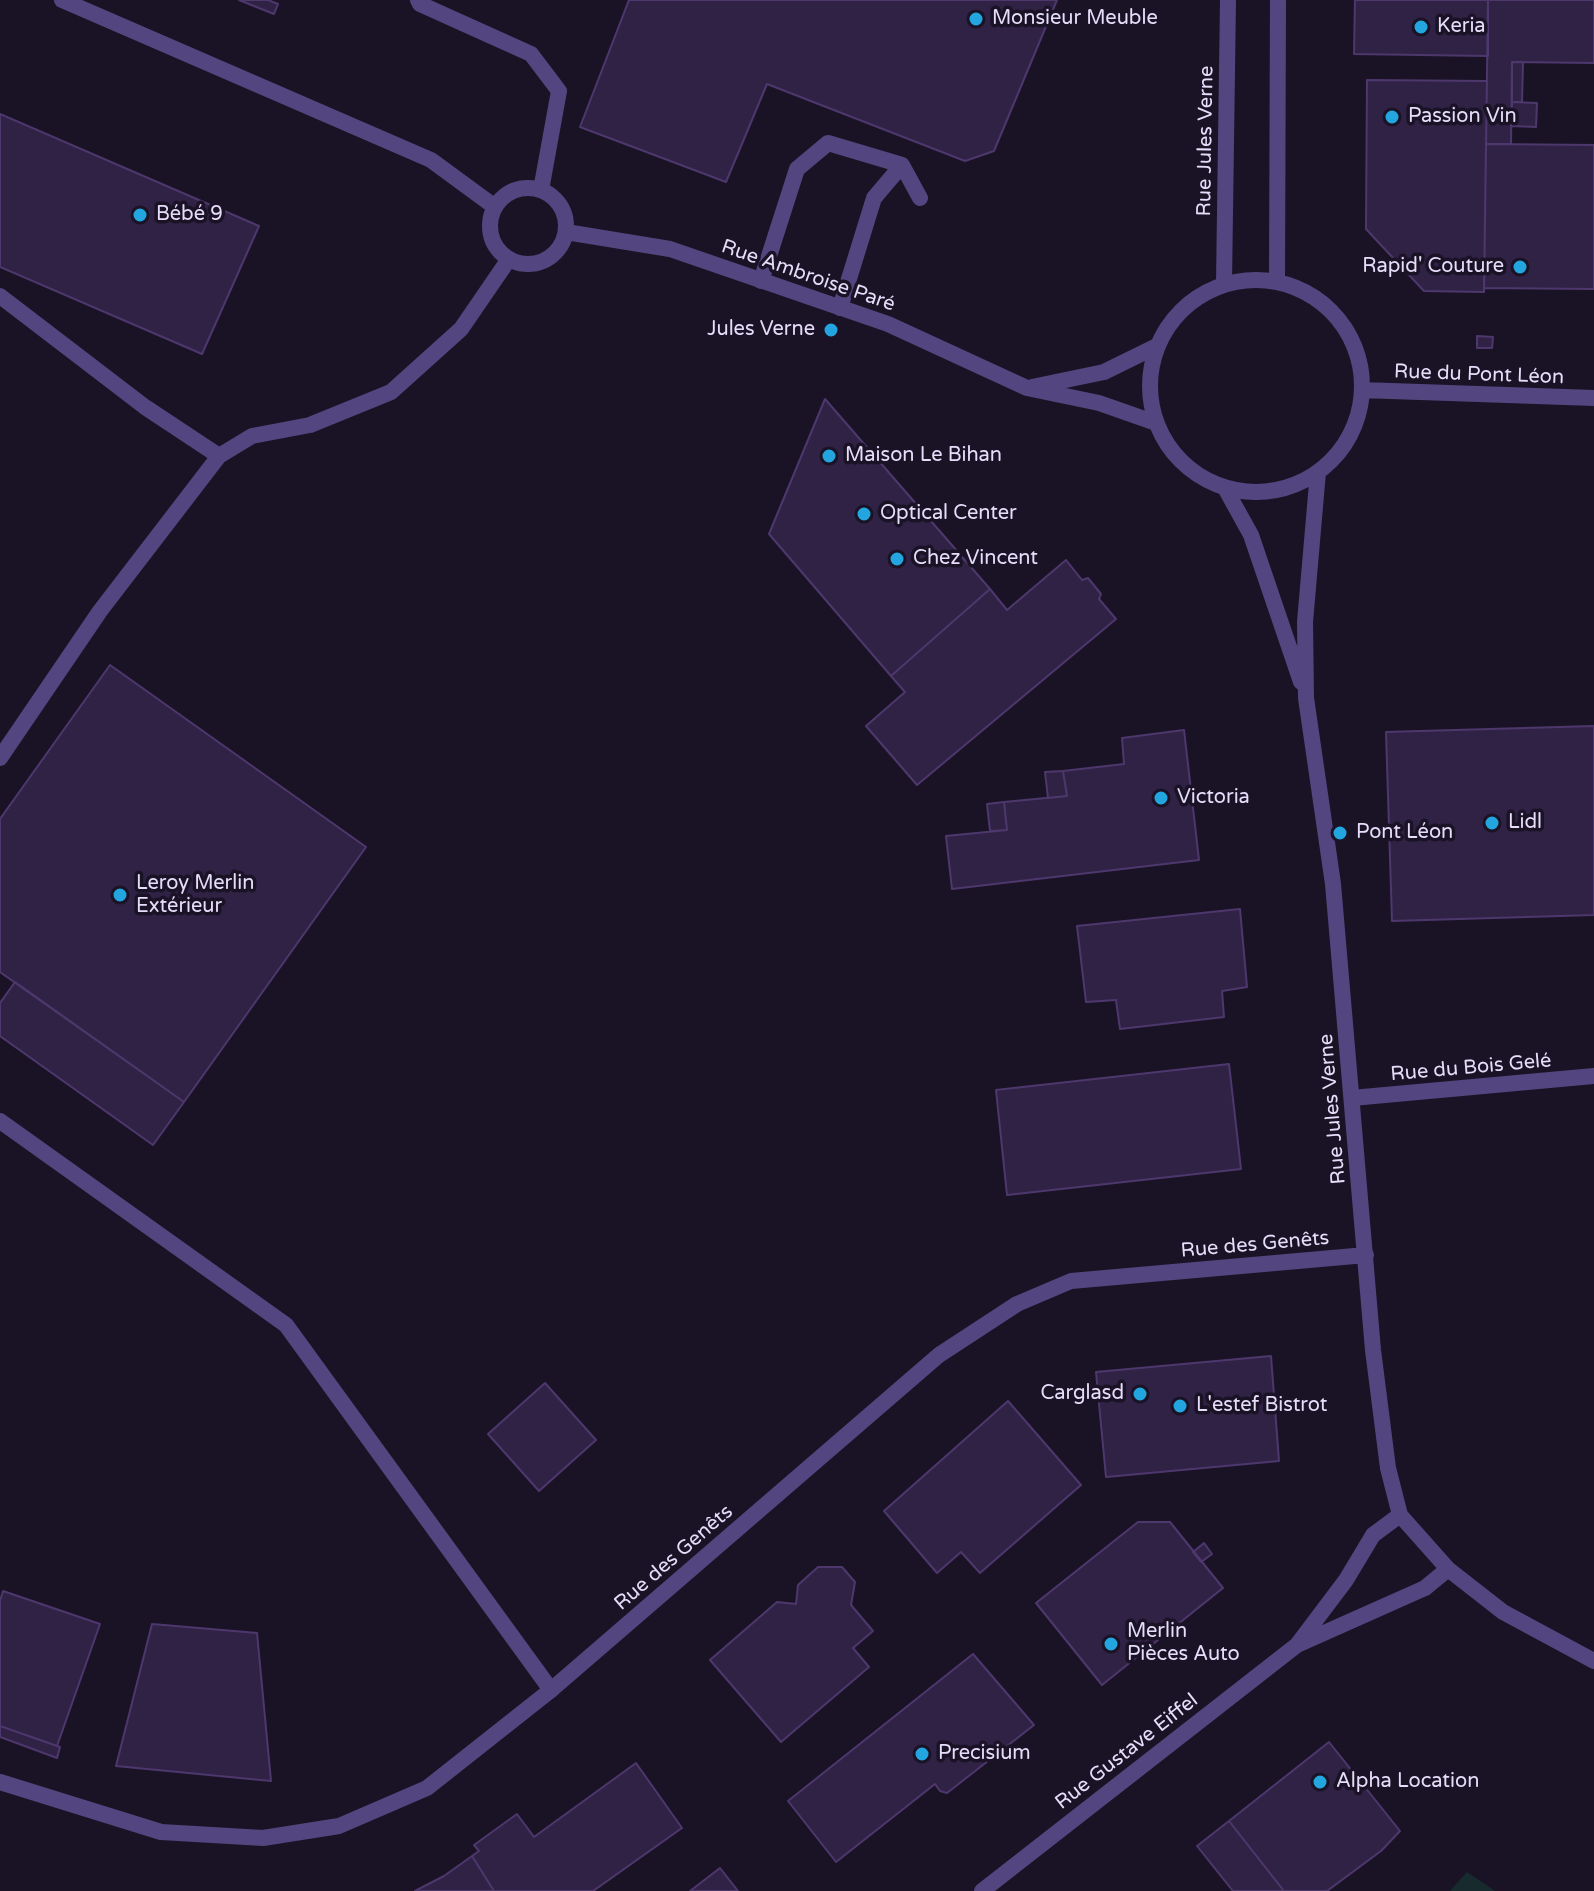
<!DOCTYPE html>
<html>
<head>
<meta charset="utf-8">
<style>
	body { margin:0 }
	canvas { display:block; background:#1a1326 }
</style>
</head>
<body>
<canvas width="1594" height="1891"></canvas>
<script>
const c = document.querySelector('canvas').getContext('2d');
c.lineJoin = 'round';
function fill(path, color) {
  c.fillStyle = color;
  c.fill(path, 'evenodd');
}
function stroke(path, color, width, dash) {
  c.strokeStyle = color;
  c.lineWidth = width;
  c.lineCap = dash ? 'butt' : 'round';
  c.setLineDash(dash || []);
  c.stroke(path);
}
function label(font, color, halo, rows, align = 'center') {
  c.font = font + ' "Varela Round",sans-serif';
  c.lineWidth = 7;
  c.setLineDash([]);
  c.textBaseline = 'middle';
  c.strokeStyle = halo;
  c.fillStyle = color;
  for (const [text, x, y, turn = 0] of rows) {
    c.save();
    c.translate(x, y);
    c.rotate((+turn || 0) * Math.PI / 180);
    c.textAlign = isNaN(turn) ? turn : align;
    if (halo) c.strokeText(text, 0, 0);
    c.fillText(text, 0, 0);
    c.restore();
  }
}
const green = new Path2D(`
	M1467,1872L1495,1891H1450Z`);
const building = new Path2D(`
	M239,0H268L278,4L274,14Z
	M629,0H1057L994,151L965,161L767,84L726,182L580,127Z
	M1355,0H1488V56L1354,54Z
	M1488,0H1594V63L1512,62L1511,144H1486Z
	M1512,62H1523L1522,102H1512Z
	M1367,80L1487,81L1484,292L1424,291L1366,229Z
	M1512,102L1537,103L1536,127L1512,126Z
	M0,114L259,226L202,354L0,267Z
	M1486,144L1594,145V289L1484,288Z
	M1477,336L1493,337L1492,348H1477Z
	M825,399L990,589L891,676L769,534Z
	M1066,560L1082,580L1088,578L1101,594L1099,599L1116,619L917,785L866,726L905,692L891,676L990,589L1007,610Z
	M110,665L366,847L184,1102L0,972V819Z
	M1594,726V915L1392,921L1386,732Z
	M1184,730L1199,860L952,889L946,836L1007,830L1004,802L1067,796L1063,771L1124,764L1122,738Z
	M1063,771L1067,796L1048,798L1045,772Z
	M1004,802L1007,830L990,831L987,804Z
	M1240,909L1247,987L1222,991L1224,1017L1120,1029L1116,1000L1086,1002L1077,926Z
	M15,982L184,1102L153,1145L0,1036V1003Z
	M1229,1064L1241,1169L1007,1195L996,1090Z
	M1271,1356L1279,1461L1106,1477L1096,1372Z
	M545,1383L596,1440L539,1491L488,1434Z
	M1008,1401L1081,1485L980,1573L961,1552L937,1573L884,1511Z
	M1138,1522H1170L1223,1588L1102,1685L1036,1603Z
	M1204,1543L1212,1554L1201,1562L1193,1552Z
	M818,1567H842L855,1582L851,1605L873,1631L853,1648L869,1667L781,1742L710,1660L777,1602L796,1604L798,1585Z
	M3,1591L100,1624L57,1746L0,1726V1601Z
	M152,1624L257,1633L271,1781L116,1766Z
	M973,1654L1034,1725L947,1793L940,1791L935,1784L836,1862L788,1801Z
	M0,1726L60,1747L57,1758L0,1737Z
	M1329,1742L1400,1831L1381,1851L1327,1891H1284L1229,1821Z
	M636,1763L682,1828L593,1891H494L472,1856L479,1851L474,1845L517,1814L534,1837Z
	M1229,1821L1284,1891H1233L1197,1846Z
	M472,1856L494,1891H415L444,1876Z
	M720,1868L738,1891H690Z`);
const service = new Path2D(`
	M418,0L420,4L531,54L559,91L541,190
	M761,281L797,169L828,143L902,165L920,198
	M0,296L145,407L219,456L252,436L310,425L391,392L461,329L509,259
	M840,308L874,198L902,165
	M0,758L100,611L219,456
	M1352,1098L1594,1076
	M0,1121L286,1325L551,1690`);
const tertiary = new Path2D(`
	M62,0L431,160L495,207
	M490 226a38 38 0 1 1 76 0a38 38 0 1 1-76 0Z
	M566,232L670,249L888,324L1027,388L1099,403L1156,423
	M1150 386a106 106 0 1 1 212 0a106 106 0 1 1-212 0Z
	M1277,281L1278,0
	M1224,283L1228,0
	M1032,387L1104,372L1157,346
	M1362,390L1594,398
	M1318,472L1305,622L1306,698L1333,884L1373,1350L1388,1468L1400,1515L1448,1569L1503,1612L1594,1661
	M1225,488L1251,535L1301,682
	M1400,1515L1373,1535L1346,1580L1297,1645L1425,1588L1448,1569
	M0,1782L161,1832L263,1838L339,1826L427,1788L551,1690L939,1355L1017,1304L1071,1281L1366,1255
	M982,1891L1297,1645`);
const markers = [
	[976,19,8,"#23a6e0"],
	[1421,27,8,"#23a6e0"],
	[1392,117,8,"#23a6e0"],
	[140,215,8,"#23a6e0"],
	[1520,267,8,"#23a6e0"],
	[831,330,8,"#23a6e0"],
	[829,456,8,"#23a6e0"],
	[864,514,8,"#23a6e0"],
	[897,559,8,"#23a6e0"],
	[1161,798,8,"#23a6e0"],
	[1492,823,8,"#23a6e0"],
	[1340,833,8,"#23a6e0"],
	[120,895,8,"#23a6e0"],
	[1140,1394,8,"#23a6e0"],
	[1180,1406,8,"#23a6e0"],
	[1111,1644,8,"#23a6e0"],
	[922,1754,8,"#23a6e0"],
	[1320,1782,8,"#23a6e0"]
];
const poiNames = [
	["Monsieur Meuble",992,19],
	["Keria",1437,27],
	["Passion Vin",1408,117],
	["Bébé 9",156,215],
	["Rapid' Couture",1504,267,"right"],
	["Jules Verne",815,330,"right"],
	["Maison Le Bihan",845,456],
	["Optical Center",880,514],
	["Chez Vincent",913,559],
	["Victoria",1177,798],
	["Lidl",1508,823],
	["Pont Léon",1356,833],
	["Leroy Merlin",136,884],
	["Extérieur",136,907],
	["Carglasd",1124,1394,"right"],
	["L'estef Bistrot",1196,1406],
	["Merlin",1127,1632],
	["Pièces Auto",1127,1655],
	["Precisium",938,1754],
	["Alpha Location",1336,1782]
];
const streetNames = [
	["Rue Jules Verne",1206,141,-89],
	["Rue Ambroise Paré",808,276,19],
	["Rue du Pont Léon",1479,375,2],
	["Rue du Bois Gelé",1471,1068,-5],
	["Rue Jules Verne",1333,1109,-95],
	["Rue des Genêts",1255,1245,-5],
	["Rue des Genêts",674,1558,-41],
	["Rue Gustave Eiffel",1127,1752,-38]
];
fill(green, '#172b2f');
fill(building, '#302245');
stroke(building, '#4d376d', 2);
stroke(service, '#53457f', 16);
stroke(tertiary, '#53457f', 16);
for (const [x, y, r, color] of markers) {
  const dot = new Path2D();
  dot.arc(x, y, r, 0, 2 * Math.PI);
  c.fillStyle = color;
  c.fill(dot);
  stroke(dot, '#1a1326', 3);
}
label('20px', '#e6ddfa', '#1a1326', poiNames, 'left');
label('20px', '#e6ddfa', '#1a1326', streetNames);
</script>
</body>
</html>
